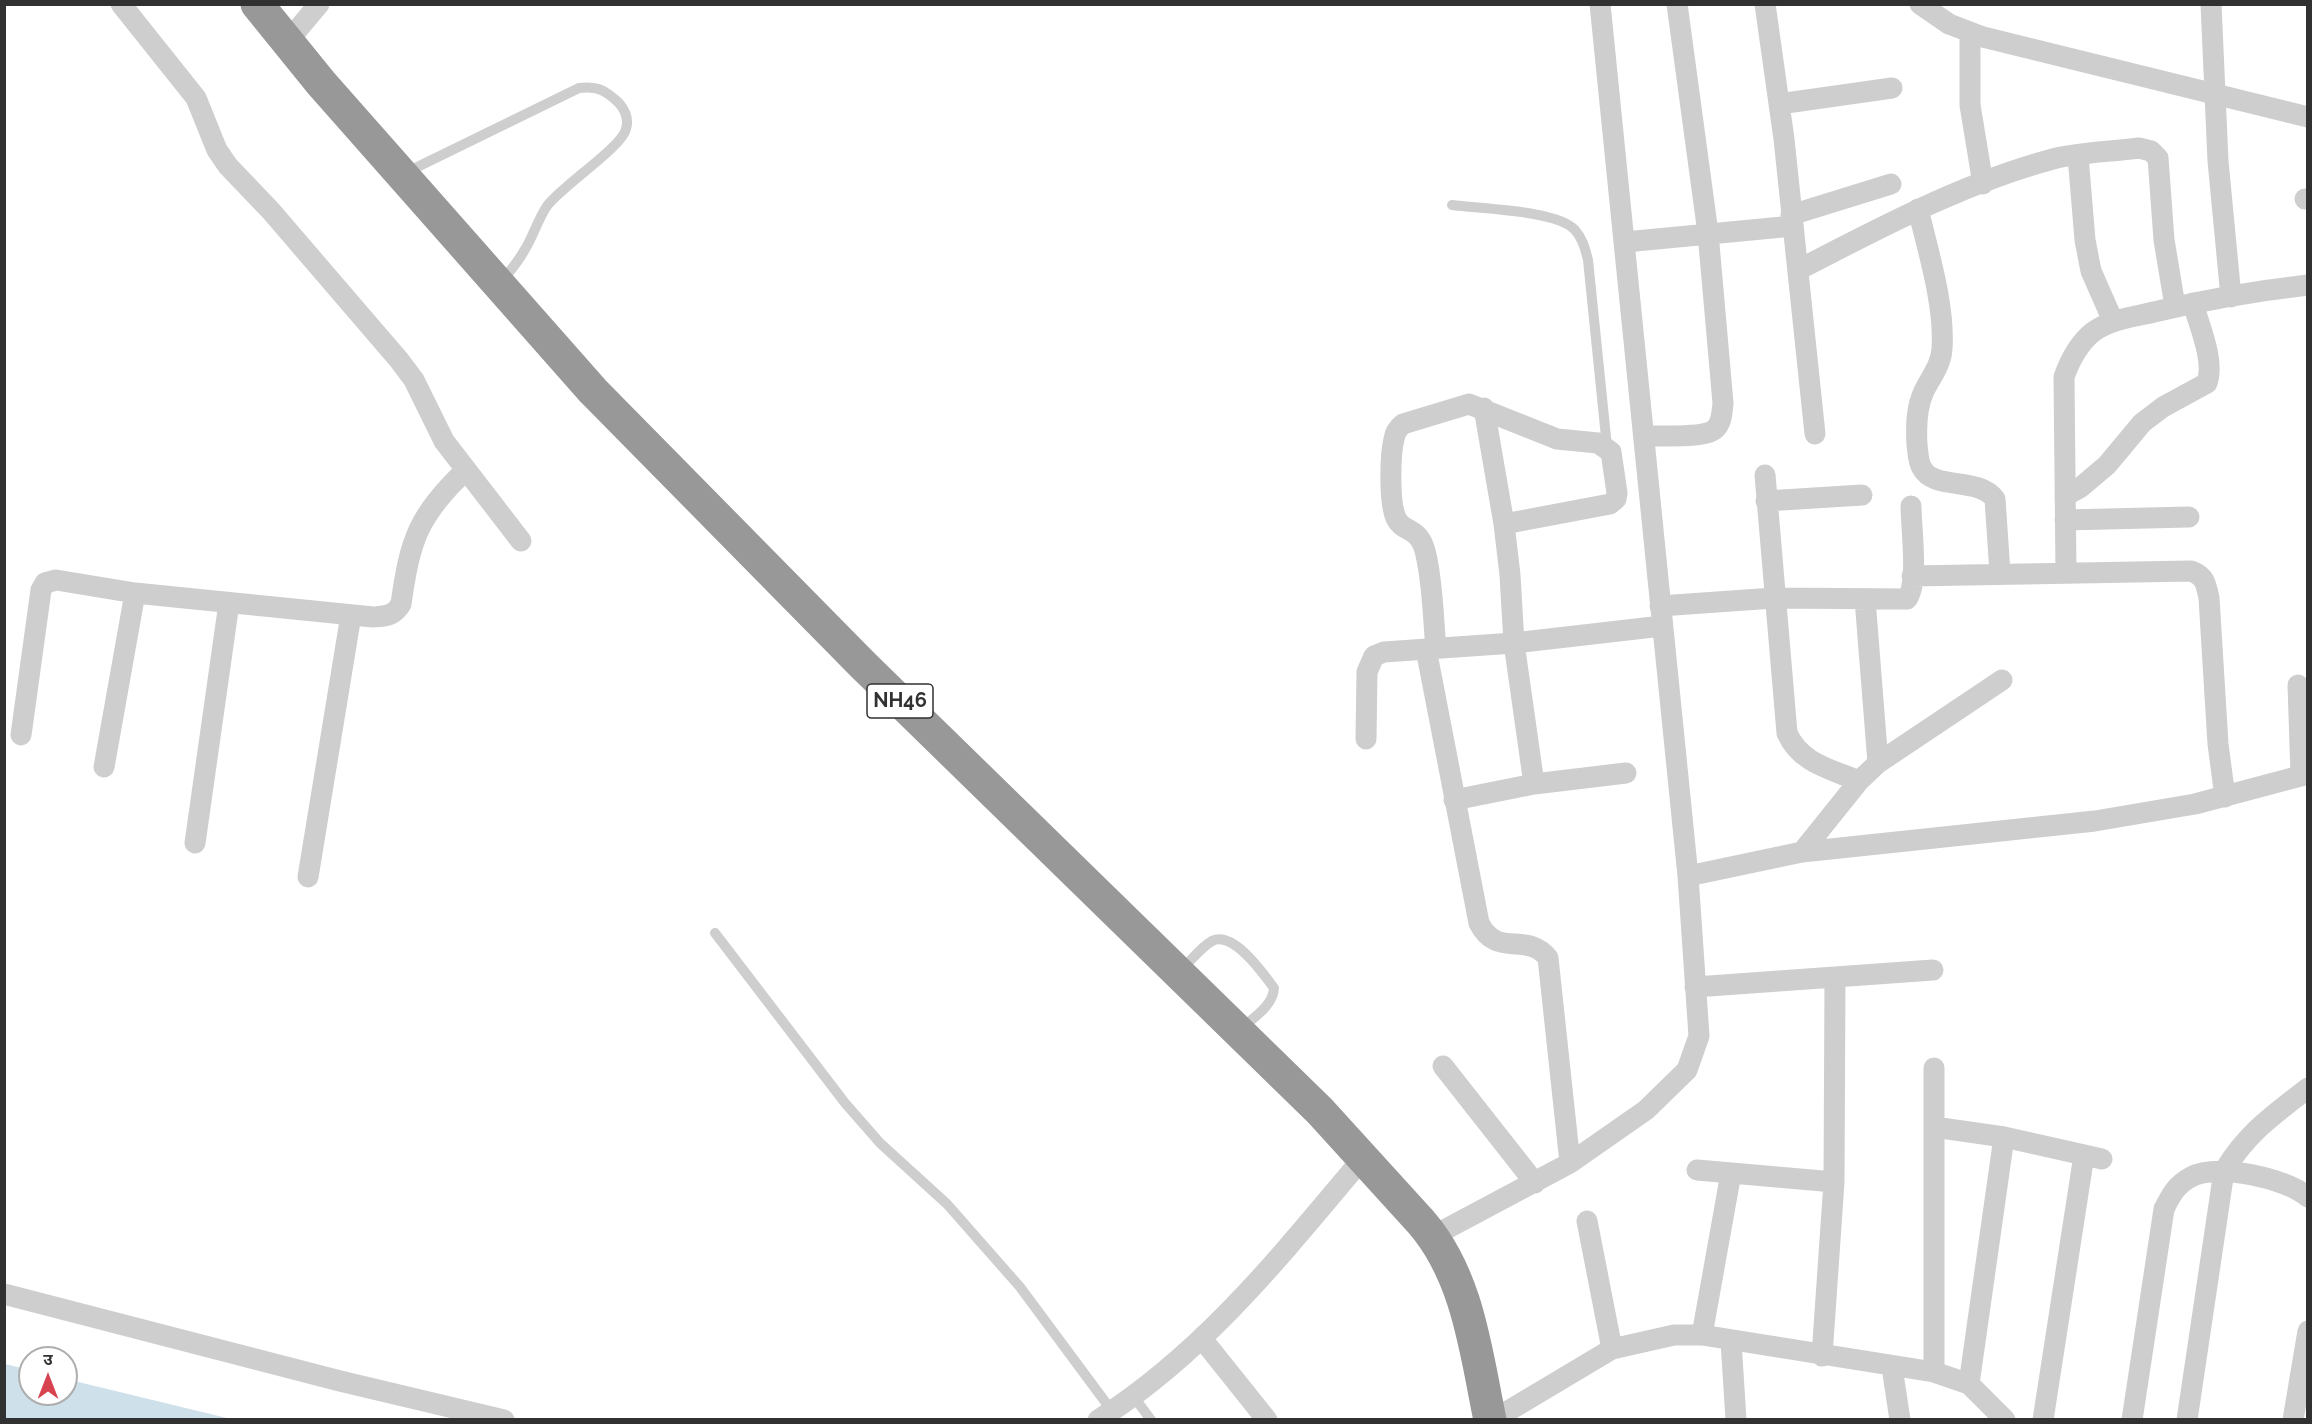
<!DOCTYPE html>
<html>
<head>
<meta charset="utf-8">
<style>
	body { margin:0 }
	#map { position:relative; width:2312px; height:1424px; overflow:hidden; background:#fff; font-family:Raleway,"Noto Sans Devanagari",sans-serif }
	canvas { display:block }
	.frame { position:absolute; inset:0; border:6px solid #313131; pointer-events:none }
	.north { position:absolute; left:18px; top:1346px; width:60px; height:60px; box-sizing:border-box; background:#fff; border:2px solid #adadad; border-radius:50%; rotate:0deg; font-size:16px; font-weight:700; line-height:24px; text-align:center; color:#313131 }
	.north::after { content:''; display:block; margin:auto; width:21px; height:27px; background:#d74450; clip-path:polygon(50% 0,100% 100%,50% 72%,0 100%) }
</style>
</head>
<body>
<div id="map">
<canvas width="2312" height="1424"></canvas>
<div class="frame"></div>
<div class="north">उ</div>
</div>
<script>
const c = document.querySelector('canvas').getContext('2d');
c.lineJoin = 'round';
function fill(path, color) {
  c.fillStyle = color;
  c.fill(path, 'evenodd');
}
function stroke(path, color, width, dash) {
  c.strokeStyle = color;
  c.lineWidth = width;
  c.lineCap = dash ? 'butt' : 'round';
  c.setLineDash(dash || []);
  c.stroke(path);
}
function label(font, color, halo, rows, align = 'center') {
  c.font = font + ' Raleway,sans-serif';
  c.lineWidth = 6;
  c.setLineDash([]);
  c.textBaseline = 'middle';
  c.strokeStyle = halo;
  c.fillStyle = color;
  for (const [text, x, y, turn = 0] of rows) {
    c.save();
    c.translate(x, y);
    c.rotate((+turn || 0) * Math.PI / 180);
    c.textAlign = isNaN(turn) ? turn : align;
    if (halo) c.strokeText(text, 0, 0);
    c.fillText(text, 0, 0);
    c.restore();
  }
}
const water = new Path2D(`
	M5,1364L30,1370V1394H66V1379L231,1419H5Z`);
const lane = new Path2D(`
	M405,173L579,88C598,86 605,90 619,103C625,110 629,119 626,129C622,147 563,185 547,206C538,219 533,237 524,251C518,262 510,271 502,281
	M1452,205C1480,209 1557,210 1575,230C1583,239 1585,249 1588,260L1607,447
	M715,933L845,1103L880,1143L947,1204L1020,1287L1112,1411
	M1181,970C1190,962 1201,947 1212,941C1233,930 1263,973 1274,988C1273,1006 1254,1017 1242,1028
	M1134,1397L1151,1420`);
const street = new Path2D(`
	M121,4L196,98L217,150L228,166L271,211L399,360L414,380L444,441L521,541
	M1765,4L1784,139L1815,434
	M1920,4L1949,24L1983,37L2308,117
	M2211,4L2218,161L2231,297
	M1970,32V105L1983,184
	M288,41L319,4
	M1779,104L1892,88
	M2078,156L2085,240L2091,271L2113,321
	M2305,199H2308
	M1918,209C1928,251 1945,305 1942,349C1941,365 1931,377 1924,391C1916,408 1916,427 1917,445C1918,452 1918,462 1922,468C1934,491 1978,476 1995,499L2000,573
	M1791,215L1891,184
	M1625,242L1793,226
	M1798,270C1880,228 1963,183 2053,159C2080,152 2111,152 2139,148L2151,151L2158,158L2164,240L2175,306
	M1484,408L1504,524L1510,575L1514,643L1534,784
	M1644,436C1660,435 1704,439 1715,429C1722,423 1722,412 1723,403L1708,233L1677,4
	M1765,475L1787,733C1800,763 1830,769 1859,781
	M2065,496L2081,487L2107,465L2142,423L2163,407L2207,383C2215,360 2199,326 2193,303
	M1766,501L1862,495
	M2065,520L2189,517
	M2066,573L2064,377C2070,360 2078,344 2093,332C2110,319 2134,317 2154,312C2204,300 2256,291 2308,285
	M1912,576L2191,571C2205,576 2206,584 2209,598L2218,744L2225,797
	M1865,599L1878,763
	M1660,606L1774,598L1907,599C1919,583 1911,528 1911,506
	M1436,648C1433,618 1433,585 1426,555C1420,525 1403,534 1396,518C1389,503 1390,455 1394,439C1395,432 1398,428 1403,424L1469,404L1557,439L1598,443L1611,452L1617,493L1616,499L1610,504L1504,524
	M1426,649L1479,923C1497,959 1527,931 1548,958L1570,1163
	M2298,685L2301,775
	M21,735L41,590L45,583L56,580L135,593L373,617C386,616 394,616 401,604C410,540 418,515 466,470
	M1366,739L1367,672L1374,656L1384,652L1514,643L1662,626
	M104,767L135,593
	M1454,800L1534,784L1626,773
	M195,843L229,603
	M1802,852L1859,781L1878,763L2002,680
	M1688,876L1802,852L2095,821L2195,804L2308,774
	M308,877L351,615
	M1695,987L1933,970
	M1443,1066L1535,1183
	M1934,1068V1372
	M1934,1127L2004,1137L2102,1159
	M1697,1170L1834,1182
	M1587,1221L1612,1349
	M1433,1236L1570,1163L1646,1110L1687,1070L1699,1036L1688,876L1600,4
	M4,1294L340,1381L504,1420
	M1702,1335L1731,1173
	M1203,1340L1267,1420
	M1731,1341L1736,1420
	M1822,1356L1834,1182L1835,977
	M1892,1367L1900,1420
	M1969,1384L2004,1137
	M1098,1420C1205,1352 1283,1253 1363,1158
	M1493,1420L1612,1349L1674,1335H1702L1934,1372L1969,1384L2005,1420
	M2043,1420L2084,1155
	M2132,1420L2164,1209C2171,1195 2176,1185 2191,1177C2217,1163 2286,1178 2308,1197
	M2187,1420L2224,1171C2247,1133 2273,1115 2308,1088
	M2293,1420L2308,1331`);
const highway = new Path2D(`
	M257,4L321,83L593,391L863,665L1320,1111L1421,1222C1468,1276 1476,1352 1490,1420`);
const shields = [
	[900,701,66]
];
const shieldNames = [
	["NH46",900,701]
];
fill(water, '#cee0ea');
stroke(lane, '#cecece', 10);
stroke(street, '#cecece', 21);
stroke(highway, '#989898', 33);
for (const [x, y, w] of shields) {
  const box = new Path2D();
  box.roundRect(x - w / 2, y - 17, w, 34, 4.5);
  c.fillStyle = '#fff';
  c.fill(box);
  stroke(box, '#313131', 1.5);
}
label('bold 20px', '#313131', null, shieldNames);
</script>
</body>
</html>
